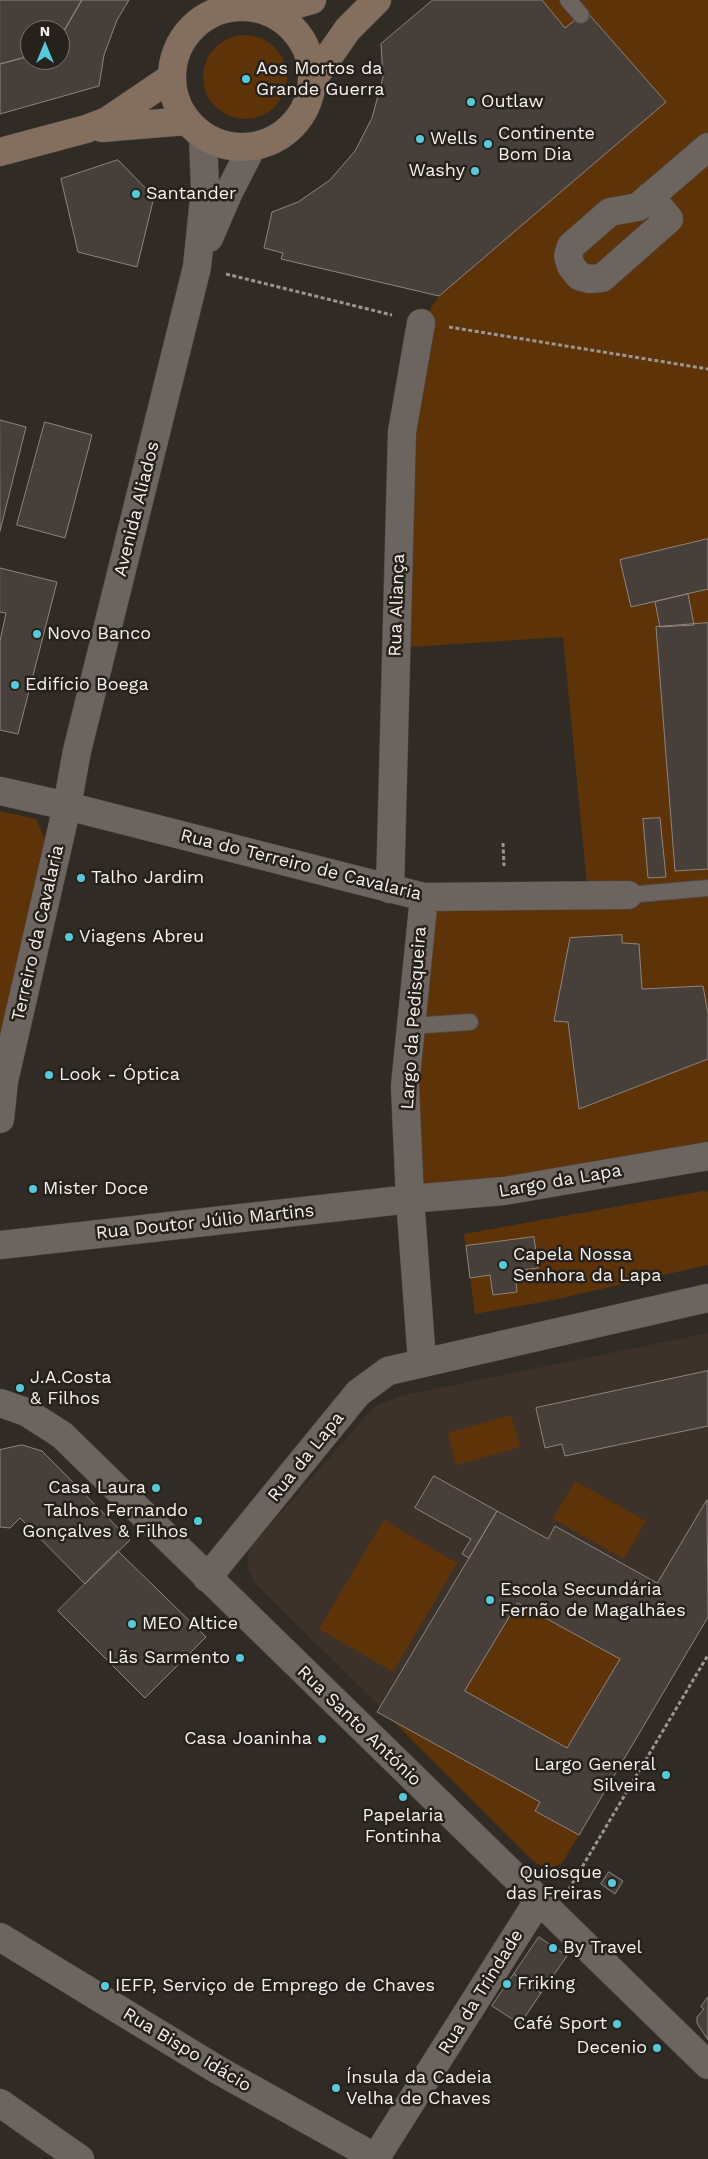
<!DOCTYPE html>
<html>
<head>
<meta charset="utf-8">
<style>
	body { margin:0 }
	#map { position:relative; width:708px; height:2159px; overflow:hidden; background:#312b26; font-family:"Work Sans",sans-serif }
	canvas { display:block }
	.north { position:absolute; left:20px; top:20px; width:50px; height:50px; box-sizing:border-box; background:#27211c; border:1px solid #797470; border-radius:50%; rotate:0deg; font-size:14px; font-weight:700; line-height:20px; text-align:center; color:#f4f0ed }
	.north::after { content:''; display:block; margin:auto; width:18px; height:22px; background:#54cadd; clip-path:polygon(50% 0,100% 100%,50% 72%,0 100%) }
</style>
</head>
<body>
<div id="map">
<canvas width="708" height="2159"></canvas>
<div class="north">N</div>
</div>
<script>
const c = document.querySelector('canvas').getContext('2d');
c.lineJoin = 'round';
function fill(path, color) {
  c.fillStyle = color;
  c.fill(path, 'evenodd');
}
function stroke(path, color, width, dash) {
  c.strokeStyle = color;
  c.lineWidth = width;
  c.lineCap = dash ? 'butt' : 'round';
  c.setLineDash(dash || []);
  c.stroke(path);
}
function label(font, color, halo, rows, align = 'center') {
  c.font = font + ' "Work Sans",sans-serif';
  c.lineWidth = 5;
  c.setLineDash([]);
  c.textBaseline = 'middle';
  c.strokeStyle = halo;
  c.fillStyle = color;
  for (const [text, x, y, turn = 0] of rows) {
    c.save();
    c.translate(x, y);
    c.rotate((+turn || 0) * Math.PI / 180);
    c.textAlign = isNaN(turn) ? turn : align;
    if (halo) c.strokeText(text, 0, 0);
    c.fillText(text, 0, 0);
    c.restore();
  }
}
const built = new Path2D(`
	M708,1333V1617L562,1863L552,1868L540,1865L254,1582L249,1572L247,1561L250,1548L374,1407L400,1396Z`);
const green = new Path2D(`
	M542,0H708V1148L410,1199L425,897L588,895L563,637L396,648L421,323L439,296L666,102L586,11L565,28Z
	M203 77a42 42 0 1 1 84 0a42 42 0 1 1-84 0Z
	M0,811L36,819L47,843L0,1061Z
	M703,1191L708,1192V1265L548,1301L475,1314L464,1234Z
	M511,1415L520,1447L456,1465L448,1433Z
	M575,1481L646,1521L624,1559L553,1519Z
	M384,1520L457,1563L393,1672L319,1629Z
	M518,1603L620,1659L567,1748L465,1691Z
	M392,1720L540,1802L535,1811L579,1835L562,1863L552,1868L540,1865L532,1860Z`);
const building = new Path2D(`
	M0,0H82L60,38V30H30V56L0,64Z
	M82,0H129L117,20L104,55L99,86L0,114V64L30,56V60H60V38Z
	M433,0H542L565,28L586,11L666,102L439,296L281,259L283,253L264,248L272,212L298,202L330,180L355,151L372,118L383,77L381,44Z
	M118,160L154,197L137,267L78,252L61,179Z
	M0,420L26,427L0,531Z
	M45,422L92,435L65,538L17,525Z
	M708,539V589L631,607L620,560Z
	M0,568L57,582L18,734L0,730V641L6,613L0,612Z
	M688,594L694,625L660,627L655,602Z
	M708,623V869L675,871L656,627Z
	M660,818L666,877L648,878L643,819Z
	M622,935V943L639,944L642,989L703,986L708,1014V1059L579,1109L568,1022L554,1021L570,938Z
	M534,1237L538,1268L515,1271L517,1292L493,1295L490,1275L470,1278L466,1246Z
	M708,1371V1426L565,1456L562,1444L545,1448L536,1408Z
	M22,1445L42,1451L130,1540L85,1584L20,1518L10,1528L0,1527V1450Z
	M434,1476L497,1511L469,1558L462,1554L471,1539L415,1508Z
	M707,1500L708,1617L579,1835L535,1811L540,1802L377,1712L497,1511L548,1539L555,1526L657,1583ZM518,1603L620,1659L567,1748L465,1691Z
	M118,1551L206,1637L145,1698L58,1611Z
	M609,1872L623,1881L615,1894L601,1884Z
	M539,1937L567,1956L541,1993L514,1974Z
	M514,1974L541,1993L520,2024L492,2006Z
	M708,1997V2040L697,2023V2017L704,2009L701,2007Z`);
const path = new Path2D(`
	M226,274L392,315
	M449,327L708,369
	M503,843L504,866
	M569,1889L708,1655`);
const lane = new Path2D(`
	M568,0L581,15
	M628,895L708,888
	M411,1026L470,1022`);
const street = new Path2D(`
	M650,196L669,219L602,278L589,279L579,276L571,266L568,256L571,246L610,212L638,207L708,147
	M209,238L228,194L252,147
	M0,791L67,806L424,897L628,895
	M390,889L402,432L421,323
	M0,1119L4,1081L67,806L77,751L197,267L205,189L203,136
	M0,1245L410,1199L504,1191L708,1156
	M422,1361L410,1199L405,1086L424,897
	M0,1403L26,1412L62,1435L708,2065
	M207,1578L358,1393L388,1371L708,1298
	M0,1937L218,2070L376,2158
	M0,2103L80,2159
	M375,2159L538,1901`);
const secondary = new Path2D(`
	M172 77a70 70 0 1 1 140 0a70 70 0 1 1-140 0Z
	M268,12L312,0
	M313,79L348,29L377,0
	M102,128L187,121
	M0,152L86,129L107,121L172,77`);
const markers = [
	[246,79,5,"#54cadd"],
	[471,102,5,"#54cadd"],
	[420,139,5,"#54cadd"],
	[488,144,5,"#54cadd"],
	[475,171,5,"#54cadd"],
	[136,194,5,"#54cadd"],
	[37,634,5,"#54cadd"],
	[15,685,5,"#54cadd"],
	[81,878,5,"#54cadd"],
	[69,937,5,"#54cadd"],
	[49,1075,5,"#54cadd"],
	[33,1189,5,"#54cadd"],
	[503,1265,5,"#54cadd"],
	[20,1388,5,"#54cadd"],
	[156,1488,5,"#54cadd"],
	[198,1521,5,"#54cadd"],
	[490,1600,5,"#54cadd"],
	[132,1624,5,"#54cadd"],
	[240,1658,5,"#54cadd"],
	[322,1739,5,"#54cadd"],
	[666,1775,5,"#54cadd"],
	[403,1797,5,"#54cadd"],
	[612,1883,5,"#54cadd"],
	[553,1948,5,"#54cadd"],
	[507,1984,5,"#54cadd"],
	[105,1986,5,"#54cadd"],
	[617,2024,5,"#54cadd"],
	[657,2048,5,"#54cadd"],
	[336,2088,5,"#54cadd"]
];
const poiNames = [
	["Aos Mortos da",256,69],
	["Grande Guerra",256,90],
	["Outlaw",481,102],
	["Continente",498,134],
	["Bom Dia",498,155],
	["Wells",430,139],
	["Washy",465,171,"right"],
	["Santander",146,194],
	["Novo Banco",47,634],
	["Edifício Boega",25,685],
	["Talho Jardim",91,878],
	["Viagens Abreu",79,937],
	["Look - Óptica",59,1075],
	["Mister Doce",43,1189],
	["Capela Nossa",513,1255],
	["Senhora da Lapa",513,1276],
	["J.A.Costa",30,1378],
	["& Filhos",30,1399],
	["Casa Laura",146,1488,"right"],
	["Talhos Fernando",188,1511,"right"],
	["Gonçalves & Filhos",188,1532,"right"],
	["Escola Secundária",500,1590],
	["Fernão de Magalhães",500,1611],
	["MEO Altice",142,1624],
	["Lãs Sarmento",230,1658,"right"],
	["Casa Joaninha",312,1739,"right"],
	["Largo General",656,1765,"right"],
	["Silveira",656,1786,"right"],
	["Papelaria",403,1816,"center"],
	["Fontinha",403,1837,"center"],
	["Quiosque",602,1873,"right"],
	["das Freiras",602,1894,"right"],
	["By Travel",563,1948],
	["Friking",517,1984],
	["IEFP, Serviço de Emprego de Chaves",115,1986],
	["Café Sport",607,2024,"right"],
	["Decenio",647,2048,"right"],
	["Ínsula da Cadeia",346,2078],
	["Velha de Chaves",346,2099]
];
const streetNames = [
	["Avenida Aliados",137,509,-76],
	["Rua Aliança",397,605,-88],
	["Rua do Terreiro de Cavalaria",301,865,14],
	["Terreiro da Cavalaria",38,933,-77],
	["Largo da Pedisqueira",414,1018,-86],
	["Largo da Lapa",560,1181,-10],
	["Rua Doutor Júlio Martins",205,1222,-6],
	["Rua da Lapa",306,1457,-51],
	["Rua Santo António",359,1726,44],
	["Rua da Trindade",481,1992,-58],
	["Rua Bispo Idácio",187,2050,31]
];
fill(built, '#3d3229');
fill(green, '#5e3307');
fill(building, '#463f3a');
stroke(building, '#8c857f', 1);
stroke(lane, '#4e4844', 18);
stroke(street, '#4e4844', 29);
stroke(secondary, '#4e4844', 29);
stroke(path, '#9a9591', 3, [4, 2.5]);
stroke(lane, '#6b645f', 16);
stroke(street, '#6b645f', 28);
stroke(secondary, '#846f5e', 28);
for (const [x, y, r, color] of markers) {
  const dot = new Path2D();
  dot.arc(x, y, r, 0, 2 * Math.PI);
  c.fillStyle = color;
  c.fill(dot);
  stroke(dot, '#27211c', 2);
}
label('18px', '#f4f0ed', '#27211c', poiNames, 'left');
label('18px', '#f4f0ed', '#27211c', streetNames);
</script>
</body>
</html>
